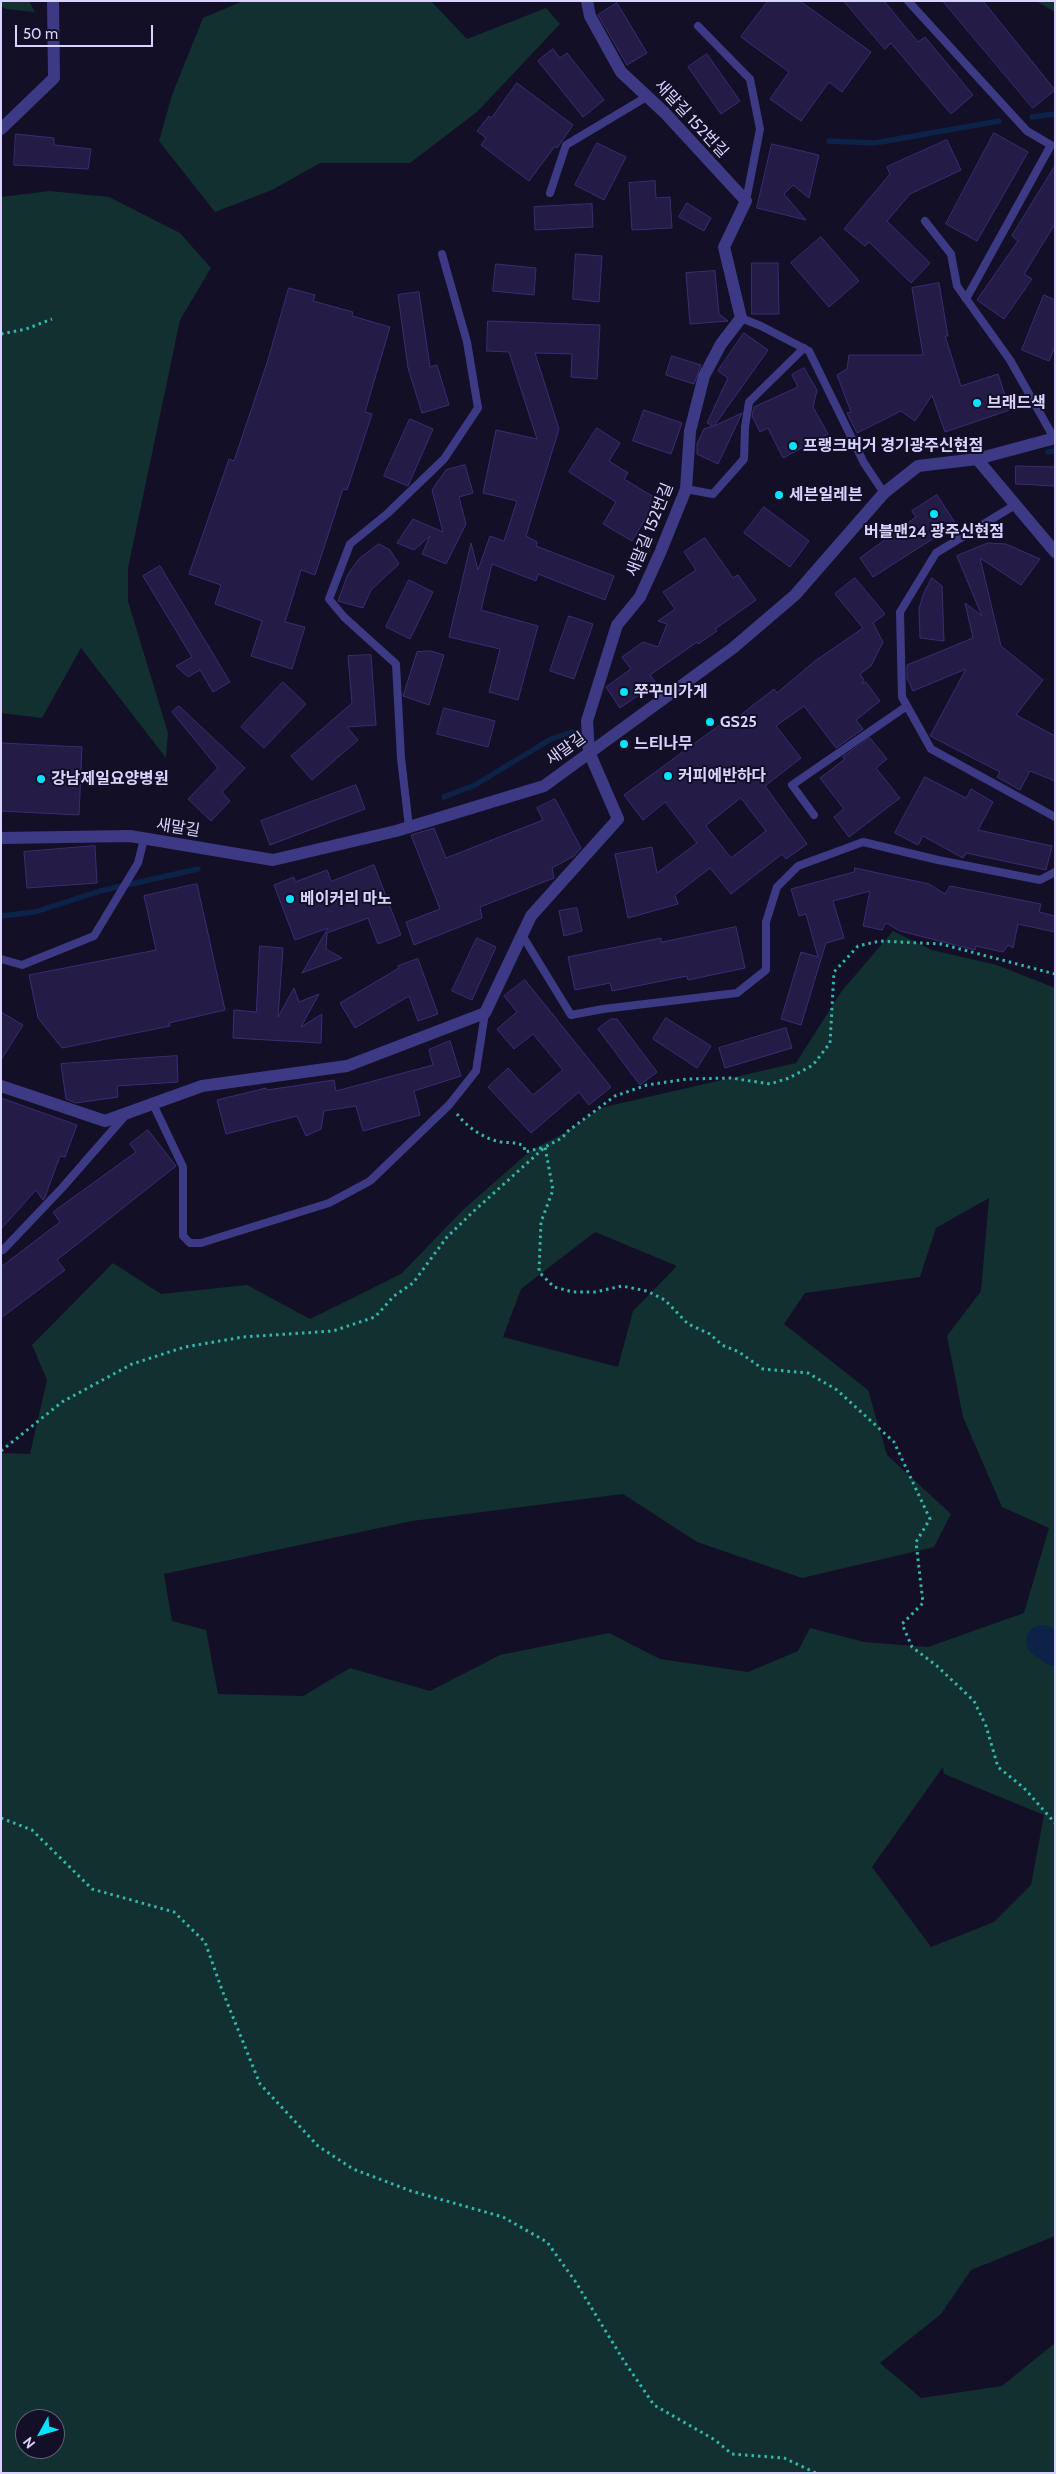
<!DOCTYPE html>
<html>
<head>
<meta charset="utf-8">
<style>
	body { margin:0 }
	#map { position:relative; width:1056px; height:2474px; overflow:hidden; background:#130f26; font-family:Cabin,sans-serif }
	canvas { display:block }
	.frame { position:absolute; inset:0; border:2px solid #d9d4ff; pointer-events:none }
	.north { position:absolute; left:15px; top:2409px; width:50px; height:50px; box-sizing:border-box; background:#130f26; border:1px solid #625e7d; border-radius:50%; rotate:231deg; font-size:14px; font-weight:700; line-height:20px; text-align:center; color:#d9d4ff }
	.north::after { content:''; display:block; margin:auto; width:18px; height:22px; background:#00e5ff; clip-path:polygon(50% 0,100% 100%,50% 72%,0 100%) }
	.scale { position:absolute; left:15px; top:25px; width:138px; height:22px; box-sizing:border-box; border:2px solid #d9d4ff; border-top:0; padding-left:6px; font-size:15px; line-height:18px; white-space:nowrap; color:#d9d4ff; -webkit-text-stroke:4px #130f26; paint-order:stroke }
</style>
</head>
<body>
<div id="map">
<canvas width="1056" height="2474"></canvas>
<div class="frame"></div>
<div class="north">N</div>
<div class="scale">50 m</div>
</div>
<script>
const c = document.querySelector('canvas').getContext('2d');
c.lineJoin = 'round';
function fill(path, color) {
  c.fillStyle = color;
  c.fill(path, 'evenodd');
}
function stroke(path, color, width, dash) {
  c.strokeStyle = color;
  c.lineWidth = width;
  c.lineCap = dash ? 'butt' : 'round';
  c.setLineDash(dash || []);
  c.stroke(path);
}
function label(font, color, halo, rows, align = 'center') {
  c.font = font + ' Cabin,"Noto Sans KR",sans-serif';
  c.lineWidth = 4;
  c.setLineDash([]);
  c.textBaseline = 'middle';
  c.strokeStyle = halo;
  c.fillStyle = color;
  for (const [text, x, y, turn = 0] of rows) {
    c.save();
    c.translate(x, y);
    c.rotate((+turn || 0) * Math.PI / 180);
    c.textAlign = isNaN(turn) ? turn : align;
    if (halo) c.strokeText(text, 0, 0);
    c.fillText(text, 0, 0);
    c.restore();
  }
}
const green = new Path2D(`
	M1,1H29L35,12L6,9L1,6Z
	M243,1H431L467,39L546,8L560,24L477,112L410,163H320L272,190L215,212L159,141L172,95L203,18Z
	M1036,1H1055V12Z
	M50,191L109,197L180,233L211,268L180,320L128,568V601L168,733L166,758L81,648L42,718L1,713V197Z
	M893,931L932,950L997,965L1055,988V2236L971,2270L941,2314L880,2363L921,2398L1002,2386L1055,2343V2473H1V1453L30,1454L47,1380L32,1345L113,1263L161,1294L247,1285L310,1319L401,1274L464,1209L530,1151L568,1131L600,1108L796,1063L841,992ZM989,1198L981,1291L947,1336L963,1417L1002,1507L1049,1528L1024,1613L928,1647L864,1642L810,1628L798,1651L748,1672L660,1659L609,1633L500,1655L430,1691L350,1668L303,1696L218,1694L206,1630L172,1621L164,1574L412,1521L623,1494L697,1542L802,1578L934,1547L951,1514L887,1455L868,1390L784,1324L805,1293L920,1277L936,1228ZM595,1232L677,1266L633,1311L618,1367L503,1337L521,1289ZM943,1767L944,1774L1044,1815L1031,1885L994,1922L931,1947L872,1867ZM25,2419H55V2449H25Z`);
const stream = new Path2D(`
	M1032,117L1055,114
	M829,141L875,143L999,121
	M1048,452L1055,451
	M444,797L475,785L551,739L572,732
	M1,916L35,912L100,891L198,869`);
const river = new Path2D(`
	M1042,1641L1055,1650`);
const building = new Path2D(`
	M768,1H800L871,52L842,92L829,82L801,121L770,99L789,72L741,37Z
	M844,1H884L918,42L925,37L973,95L951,114L891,43L885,49Z
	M943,1H983L1055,90L1033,108Z
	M617,3L647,53L627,65L598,15Z
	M553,49L560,58L567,53L604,100L583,117L538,61Z
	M707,54L740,101L721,114L688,67Z
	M517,83L573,125L557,148L555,146L529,181L481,145L486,138L477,131L489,116L491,118Z
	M994,133L1028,152L977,241L946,224Z
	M16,134L54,138V145L91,149L88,169L14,165Z
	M947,140L961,170L910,194L887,221L930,263L911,283L869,242L865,246L844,229L890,174L887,167Z
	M597,143L626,157L604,200L575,185Z
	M772,144L819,155L809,198L793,185L784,194L806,220L757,208Z
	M1055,166V224L1024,274L1032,279L1004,319L977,300L1018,241L1012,236Z
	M655,181L656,198L670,197L672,228L632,230L629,183Z
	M687,203L711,218L704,231L679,217Z
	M592,204L593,227L535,230L534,207Z
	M821,237L859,281L829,307L791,263Z
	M576,254L602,256L599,302L573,299Z
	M752,263H778L779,314H752Z
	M496,264L536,268L534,295L493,291Z
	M715,271L719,314L728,321L690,324L686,273Z
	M939,283L948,336H945L961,386L998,374L1010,410L945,432L932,395L915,421L901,411L857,433L847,413L851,412L837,375L847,369L849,355H923L912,288Z
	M289,288L315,295L313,301L353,312L352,316L390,327L365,412L372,414L347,490L343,489L315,575L301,570L285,622L305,627L292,669L251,656L262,621L215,604L221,585L189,574L229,459L234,461L267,363Z
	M419,292L430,367L437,365L449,405L422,413L408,368L398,295Z
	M1044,295L1055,300V346L1049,361L1022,350Z
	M488,321L600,325L597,379L571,377L572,354L535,353L559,429L526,536L537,542L536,546L614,576L605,600L538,574L536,581L492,564L481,610L538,626L518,700L489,692L500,649L449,637L471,543L478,570L490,536L504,541L517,501L483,493L496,430L537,439L509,352L487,351Z
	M744,333L768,350L714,426L742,413L718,464L697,454V444L704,429L713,426L707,423L728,378L718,371Z
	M672,356L701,365L694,384L666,375Z
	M804,368L817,390L813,407L828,434L783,458L768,428L760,432L752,416L754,407L798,387L792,375Z
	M644,410L682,423L671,454L633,441Z
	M410,419L433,429L408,486L384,476Z
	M597,428L620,443L609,461L628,473L624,479L657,499L632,541L603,524L616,502L569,472Z
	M465,465L473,493L459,497L466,524L446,564L422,554L430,536L414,550L397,543L413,519L443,532L432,490L446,470Z
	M1016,466L1055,467V486L1016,484Z
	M937,495L956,524L873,577L860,558L916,517L912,511Z
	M764,507L809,541L790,567L744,533Z
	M705,538L733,578L738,575L756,600L715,629L717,631L698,644L697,642L650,675L656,683L620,708L606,687L631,669L622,657L643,642L658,647L667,624L658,621L675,609L663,592L696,570L684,552Z
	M988,543L1006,544L1040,559L1021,585L980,558L1001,646L1043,680L1016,715L1055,736V781L1030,771L1020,790L997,777L1000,772L930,736L966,669L913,691L907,678V665L973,638L965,603L982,616L957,556Z
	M379,544L390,550L399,564L371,590L363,608L338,601L348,574L359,559Z
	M160,566L230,682L213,692L200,670L188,677L176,666L192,657L143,576Z
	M855,578L885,614L873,623L883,642L871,666L860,674L864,680L862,684L866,682L880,701L856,720L863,729L836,748L804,706L776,726L801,758L765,786L807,844L786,859L782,854L731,894L710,868L675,895L678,904L628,918L615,854L652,847L657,873L697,843L665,802L643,820L624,795L721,724L724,728L774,689L777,693L815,661L863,628L835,594ZM741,798L766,831L731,858L706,826Z
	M932,578L942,586L944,641L920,638L919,609L923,595Z
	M409,580L433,592L410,639L386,627Z
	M569,616L593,624L574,679L550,671Z
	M431,651L444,655L429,705L403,696L417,652Z
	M371,655L376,725L347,727L358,740L312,780L291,756L352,703L348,656Z
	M283,682L306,704L264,748L241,727Z
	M179,706L245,768L222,792L230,801L211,821L188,799L218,768L172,712Z
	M444,708L495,721L488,747L437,734Z
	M870,738L887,759L876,768L900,798L849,837L834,817L844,809L820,778L845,759L843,757Z
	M1,743L82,747L79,815L1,811Z
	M925,777L966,798L971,789L993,802L978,830L1052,846L1046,870L966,853L963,858L923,836L918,845L895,833Z
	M356,785L365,809L270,845L261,821Z
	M555,799L581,848L574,856L552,868L554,878L480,907L482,918L414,945L406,922L440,909L411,835L434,828L446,858L543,820L537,808Z
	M95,846L97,883L27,888L24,852Z
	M374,865L401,935L378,944L368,918L327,933L326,949L342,958L302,973L328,928L295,940L274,885L294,877L295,882L327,870L331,881Z
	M855,868L929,884L945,894L950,886L1041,904L1039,912L1055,916V932L1018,924L1013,948L1008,945L1003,952L976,946L975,950L900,931L886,923L882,930L863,926L870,891L833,901L844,938L826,943L801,1025L781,1019L801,952L818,957L806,914L799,916L791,889L854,872Z
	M197,884L225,1010L169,1023L170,1026L62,1048L38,1018L29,975L156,950L144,896Z
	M577,908L582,931L564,936L559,911Z
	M736,927L745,968L688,980L687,976L612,991L610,983L575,990L568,957L661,938V942Z
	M477,938L496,947L472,1000L452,991Z
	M260,946L283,948L278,1017L294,988L299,1002L319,994L301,1027L322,1014L321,1043L233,1038L234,1010L256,1012Z
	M418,959L438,1014L418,1021L409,996L355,1028L340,1003L399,968L398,966Z
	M525,980L611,1087L589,1105L579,1092L531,1133L488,1087L508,1068L533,1095L563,1070L533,1034L514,1049L497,1029L517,1012L504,996Z
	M1,1012L23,1025L1,1060Z
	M666,1018L711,1046L697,1068L653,1039Z
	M611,1019H617L657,1072L640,1085L598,1029Z
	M786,1028L792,1048L725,1068L719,1048Z
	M450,1041L461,1076L414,1091L420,1115L363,1131L356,1106L324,1111L321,1129L306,1136L297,1116L226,1134L217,1100L266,1088L267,1090L334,1080L336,1091L433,1065L429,1050Z
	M177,1056L178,1082L117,1086L118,1097L76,1103L66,1099L61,1064Z
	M1,1098L77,1125L65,1157L60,1156L45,1197L43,1200L36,1190L1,1229Z
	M148,1130L176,1166L57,1260L65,1270L1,1318V1267L60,1222L53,1212L136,1152L130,1144Z`);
const path = new Path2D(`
	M1,334L26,329L52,319
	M457,1114C467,1127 484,1139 501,1142C510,1143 516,1142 524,1146L525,1152L545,1147L553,1190L541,1222L539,1272L554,1287L573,1292H595L622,1286L647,1291L665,1300L688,1324L710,1334L722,1345L739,1352L763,1369L808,1373L837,1390L894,1442L930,1519L916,1542L923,1603L902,1624L912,1647L937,1666L974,1701L986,1726L998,1767L1024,1788L1055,1823
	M1,1451L62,1402L132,1364L185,1347L243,1337L333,1331L375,1317L394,1296L413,1283L447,1237L475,1210L545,1147L562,1138L568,1131L615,1096L647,1085L687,1079L731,1078L770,1084L789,1078L813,1065L830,1043L834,972L858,946L880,941L941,944L1055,974
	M1,1818L32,1830L92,1889L174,1912L205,1942L222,1990L260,2084L318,2146L353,2169L411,2191L503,2217L547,2242L575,2281L624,2361L654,2405L715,2440L732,2454L784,2458L816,2473`);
const service = new Path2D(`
	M908,1L1027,131L1051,145L966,299
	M698,26L750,79L760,129L746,201
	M550,193L566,145L648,96
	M925,221L951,254L957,286L1010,360L1054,438
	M741,318L761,326L809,351L864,463L884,493
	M686,489L713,494L744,459L745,427L749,402L804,348
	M1015,505L936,553L900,612L902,697L931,749L1055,817
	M814,815L792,785L907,706
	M409,827L401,758L396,664L344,617L329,599L350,544L388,513L444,459L478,408L467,342L442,254
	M522,935L571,1015L603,1009L737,993L766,970V922L777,887L798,866L863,842L938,860L1040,880L1055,872
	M1,959L22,965L94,936L138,863L144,839
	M153,1104L183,1167V1236L190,1243H201L329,1203L370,1181L449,1105L476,1071L485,1013
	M3,1250L62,1188L124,1117`);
const minor = new Path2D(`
	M1,129L54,78L53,1
	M977,459L1055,552
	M1,1086L105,1121L202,1086L347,1066L485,1013L531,916L618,819L589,752L587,721L617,625L640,597L660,553L686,489L690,431L704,376L721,344L741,318L724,247L746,201L665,113L621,72L590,16L587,1`);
const tertiary = new Path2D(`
	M1,838L130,836L273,860L396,831L544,786L733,648L795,595L884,493L918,466L977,459L1055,438`);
const markers = [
	[977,403,5,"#00e5ff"],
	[793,446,5,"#00e5ff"],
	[779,495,5,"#00e5ff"],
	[934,514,5,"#00e5ff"],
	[624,692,5,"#00e5ff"],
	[710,722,5,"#00e5ff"],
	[624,744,5,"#00e5ff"],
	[668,776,5,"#00e5ff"],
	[41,779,5,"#00e5ff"],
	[290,899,5,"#00e5ff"]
];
const streetNames = [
	["새말길 152번길",691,119,47],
	["새말길 152번길",650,530,-68],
	["새말길",566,749,-36],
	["새말길",178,828,9]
];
const poiNames = [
	["브래드색",987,403],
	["프랭크버거 경기광주신현점",803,446],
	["세븐일레븐",789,495],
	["버블맨24 광주신현점",934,532,"center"],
	["쭈꾸미가게",634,692],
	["GS25",720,722],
	["느티나무",634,744],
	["커피에반하다",678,776],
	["강남제일요양병원",51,779],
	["베이커리 마노",300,899]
];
fill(green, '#12302f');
stroke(stream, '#0c2248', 5.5);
stroke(river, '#0c2248', 32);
fill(building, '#241b47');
stroke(building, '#3b2d73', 1);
stroke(path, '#2fb8b0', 3, [2.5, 4]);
stroke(service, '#3d3a85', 8);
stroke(minor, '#3d3a85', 12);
stroke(tertiary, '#3d3a85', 12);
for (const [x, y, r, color] of markers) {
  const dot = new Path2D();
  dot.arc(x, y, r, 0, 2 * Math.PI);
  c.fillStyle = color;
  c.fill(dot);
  stroke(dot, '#130f26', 2);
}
label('16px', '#d9d4ff', '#130f26', streetNames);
label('bold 16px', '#d9d4ff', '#130f26', poiNames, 'left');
</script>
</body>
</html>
